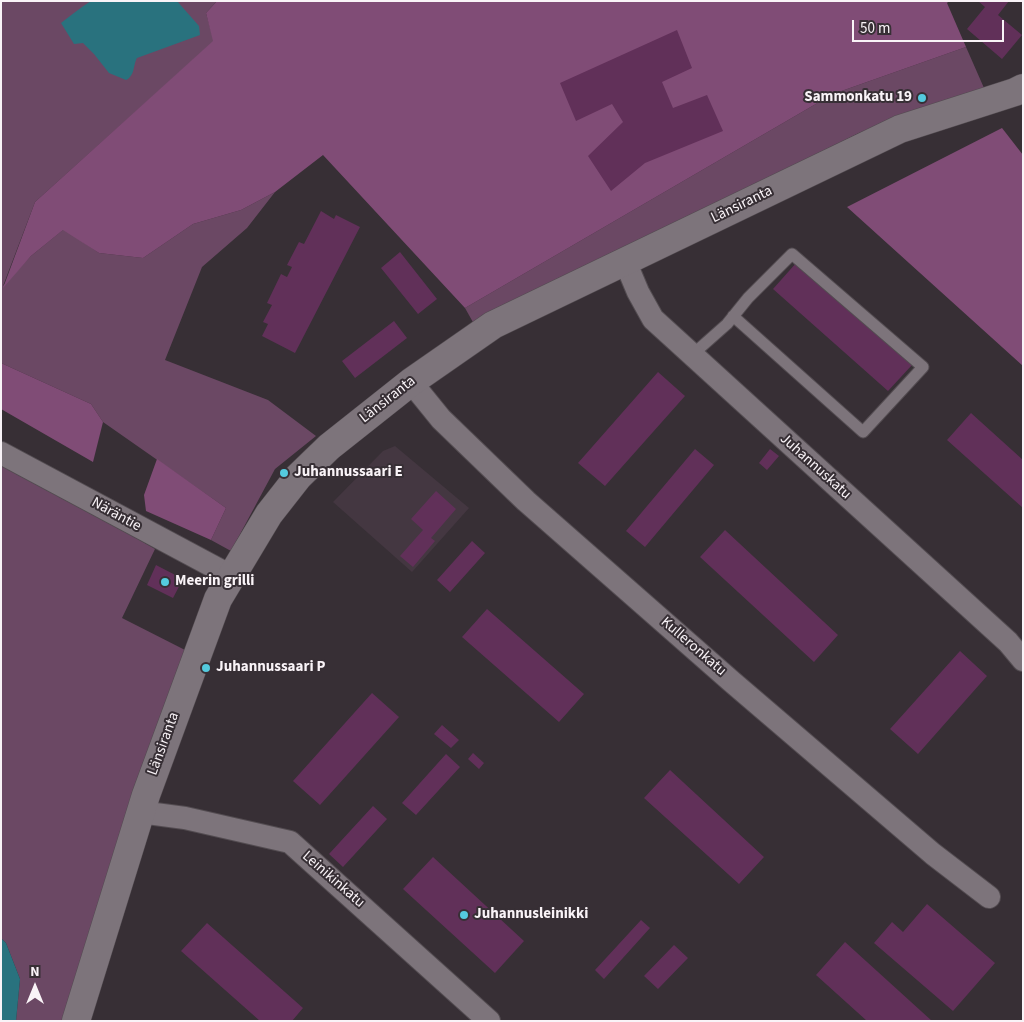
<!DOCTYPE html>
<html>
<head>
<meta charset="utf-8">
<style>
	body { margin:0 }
	#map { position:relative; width:1024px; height:1022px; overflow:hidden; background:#372f35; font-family:"Source Sans 3",sans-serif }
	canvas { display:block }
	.frame { position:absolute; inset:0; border:2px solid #f9f3f7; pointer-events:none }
	.north { position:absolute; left:10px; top:962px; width:50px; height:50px; -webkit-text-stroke:4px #372f35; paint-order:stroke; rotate:0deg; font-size:14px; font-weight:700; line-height:20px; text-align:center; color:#f9f3f7 }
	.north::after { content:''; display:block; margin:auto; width:18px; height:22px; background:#f9f3f7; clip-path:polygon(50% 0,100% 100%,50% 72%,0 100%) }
	.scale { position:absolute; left:852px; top:20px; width:152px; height:22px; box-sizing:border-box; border:2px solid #f9f3f7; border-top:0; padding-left:6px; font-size:15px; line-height:18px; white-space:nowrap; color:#f9f3f7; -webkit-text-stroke:4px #372f35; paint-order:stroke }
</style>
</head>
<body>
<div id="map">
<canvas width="1024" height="1022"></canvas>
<div class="frame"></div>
<div class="north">N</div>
<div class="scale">50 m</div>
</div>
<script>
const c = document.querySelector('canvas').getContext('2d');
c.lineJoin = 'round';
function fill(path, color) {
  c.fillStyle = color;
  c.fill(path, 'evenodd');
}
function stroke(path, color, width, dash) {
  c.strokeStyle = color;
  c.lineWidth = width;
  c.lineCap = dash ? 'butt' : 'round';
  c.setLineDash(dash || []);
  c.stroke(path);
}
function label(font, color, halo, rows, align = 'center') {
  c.font = font + ' "Source Sans 3",sans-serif';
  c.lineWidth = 4;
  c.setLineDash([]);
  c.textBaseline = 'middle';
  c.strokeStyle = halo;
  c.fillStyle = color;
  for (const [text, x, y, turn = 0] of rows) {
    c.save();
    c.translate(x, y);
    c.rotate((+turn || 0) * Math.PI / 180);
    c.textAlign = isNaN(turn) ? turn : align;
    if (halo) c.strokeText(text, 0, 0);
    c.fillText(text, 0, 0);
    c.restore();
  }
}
const built = new Path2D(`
	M395,446L469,508L412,572L333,502L383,451Z`);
const green = new Path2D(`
	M1,1H217L206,13L214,41L35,202L3,286L31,256L64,229L99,253L143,258L193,224L241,210L275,192L247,228L202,267L165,360L268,400L316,436L275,469L231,551L211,540L226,508L103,422L91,404L1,363Z
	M966,47L984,88L859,133L474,324L465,308L833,94Z
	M1,459L155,549L122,618L185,650L66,1021H16L20,979L6,943L1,938Z`);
const forest = new Path2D(`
	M217,1H949L947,3L966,47L833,94L465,308L323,155L275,192L241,210L193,224L143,258L99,253L63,230L31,256L3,288L35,202L213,41L206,13Z
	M1002,128L1023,155V366L847,207Z
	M1,363L91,404L103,422L93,462L1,409Z
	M157,459L226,508L211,540L146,511L144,495Z`);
const water = new Path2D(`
	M91,1H177L199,26L200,35L137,58C133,65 135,76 126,80L109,73L94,54L83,43L74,44L61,23C71,15 80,8 91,1Z
	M1,938L6,943L20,979L16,1021H1Z`);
const building = new Path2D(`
	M978,1H1009L998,15L1022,35L1002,59L967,29L985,7Z
	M677,30L692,68L662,82L673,108L707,95L723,131L645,163L611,191L588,156L623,122L612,104L576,121L560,83Z
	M321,211L334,219L336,215L360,227L295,353L262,336L268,324L263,322L272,305L267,303L281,274L287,277L292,267L287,265L299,242L304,244Z
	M400,252L437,299L418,314L381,268Z
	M797,262L912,365L888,391L773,289Z
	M394,321L407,338L355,378L342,361Z
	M658,372L685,396L605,486L578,463Z
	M971,413L1023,460V508L947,440Z
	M695,449L714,465L645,547L626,531Z
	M770,449L779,456L767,470L759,463Z
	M436,491L456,509L431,538L435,541L413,567L400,556L423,530L411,519Z
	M725,530L838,635L814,662L700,557Z
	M472,541L485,553L450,592L437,580Z
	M156,565L183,579L173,598L147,585Z
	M487,609L584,694L559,722L462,637Z
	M960,651L987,676L918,754L890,729Z
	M372,693L399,717L320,805L293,781Z
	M442,725L459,740L451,748L434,734Z
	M473,753L484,763L479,769L468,759Z
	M446,754L460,767L416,815L402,803Z
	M670,770L764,857L739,884L644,798Z
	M373,806L387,819L343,867L329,854Z
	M433,857L524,941L495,973L403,889Z
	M927,904L995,963L953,1011L874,943L892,922L903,932Z
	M641,920L650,928L604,979L595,970Z
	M207,923L303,1008L292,1021H260L181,951Z
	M845,942L932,1021H867L816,975Z
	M674,945L688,958L658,989L644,976Z`);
const lane = new Path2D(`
	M692,355L727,324L748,298L792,254L923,367L863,432L733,316`);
const street = new Path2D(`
	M625,261L638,292L653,319L1008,642L1023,660
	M411,382L441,419L526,501L731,681L933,854L989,897
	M1,453L231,576
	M140,812L185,818L290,842L489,1021`);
const secondary = new Path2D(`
	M76,1021L146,795L218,599L269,514L298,477L329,447L411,382L493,325L900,129L1015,92L1023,88`);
const markers = [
	[922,98,5,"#54cade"],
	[284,473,5,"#54cade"],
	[165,582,5,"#54cade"],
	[206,668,5,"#54cade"],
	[464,915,5,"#54cade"]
];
const poiNames = [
	["Sammonkatu 19",912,98,"right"],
	["Juhannussaari E",294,473],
	["Meerin grilli",175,582],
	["Juhannussaari P",216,668],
	["Juhannusleinikki",474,915]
];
const streetNames = [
	["Länsiranta",742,205,-26],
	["Länsiranta",388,400,-38],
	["Juhannuskatu",815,467,42],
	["Näräntie",116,515,29],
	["Kulleronkatu",693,647,41],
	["Länsiranta",164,744,-70],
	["Leinikinkatu",333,880,41]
];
fill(built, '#443741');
fill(green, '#6b4864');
fill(forest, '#804c76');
fill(water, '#29727e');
fill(building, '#613059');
stroke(lane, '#534c51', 13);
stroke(street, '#534c51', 24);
stroke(secondary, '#534c51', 29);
stroke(lane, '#7d747b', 11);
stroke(street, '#7d747b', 22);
stroke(secondary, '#7d747b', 28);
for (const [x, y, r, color] of markers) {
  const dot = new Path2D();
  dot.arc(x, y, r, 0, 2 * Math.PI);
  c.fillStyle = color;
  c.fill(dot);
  stroke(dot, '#372f35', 2);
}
label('bold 15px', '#f9f3f7', '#372f35', poiNames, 'left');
label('15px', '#f9f3f7', '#372f35', streetNames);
</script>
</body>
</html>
